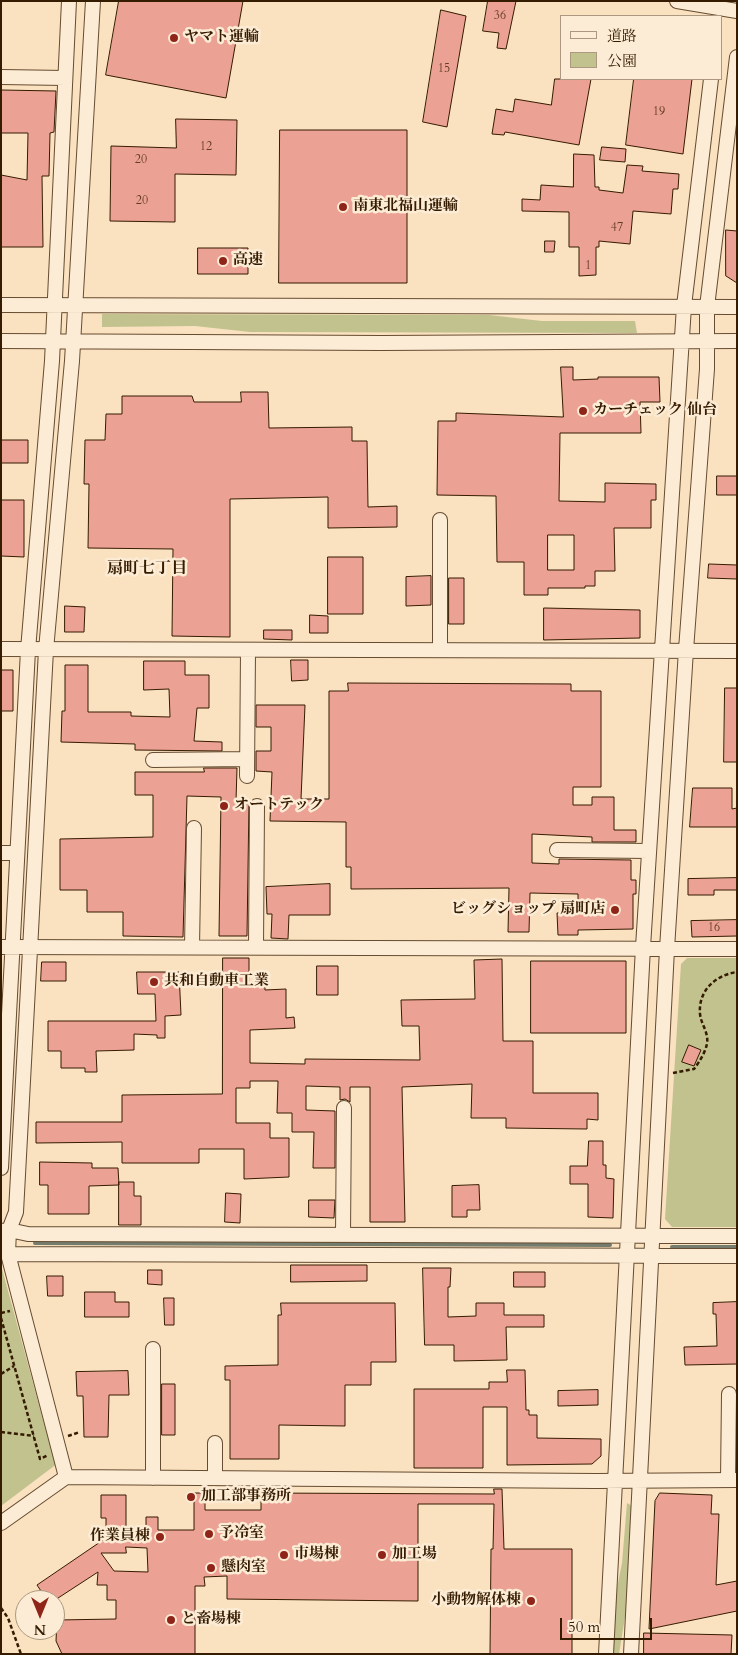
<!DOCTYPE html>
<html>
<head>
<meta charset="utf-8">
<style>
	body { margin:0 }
	#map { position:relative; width:738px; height:1655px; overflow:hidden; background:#fae1bf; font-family:Cardo,"Noto Serif JP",serif }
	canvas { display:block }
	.frame { position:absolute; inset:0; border:2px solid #351b00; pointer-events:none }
	.legend { position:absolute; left:560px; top:15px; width:162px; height:65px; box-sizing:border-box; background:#fcecd5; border:1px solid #ac9880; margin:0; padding:6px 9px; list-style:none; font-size:15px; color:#351b00 }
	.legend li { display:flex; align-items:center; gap:10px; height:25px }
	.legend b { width:25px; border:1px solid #ac9880 }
	.north { position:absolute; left:15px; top:1590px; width:50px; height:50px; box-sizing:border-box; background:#fcecd5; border:1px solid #ac9880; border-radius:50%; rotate:180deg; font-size:14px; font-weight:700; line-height:20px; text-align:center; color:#351b00 }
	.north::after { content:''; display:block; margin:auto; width:18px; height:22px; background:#8f2418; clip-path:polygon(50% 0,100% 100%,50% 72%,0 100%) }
	.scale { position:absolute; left:560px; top:1618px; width:92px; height:22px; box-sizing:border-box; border:2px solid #351b00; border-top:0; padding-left:6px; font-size:15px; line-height:18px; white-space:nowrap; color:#351b00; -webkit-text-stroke:4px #fcecd5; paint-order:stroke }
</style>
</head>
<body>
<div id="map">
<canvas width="738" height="1655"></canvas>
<div class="frame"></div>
<ul class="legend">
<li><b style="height:6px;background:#fcecd5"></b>道路</li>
<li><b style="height:14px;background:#c2c28f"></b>公園</li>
</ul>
<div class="north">N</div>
<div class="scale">50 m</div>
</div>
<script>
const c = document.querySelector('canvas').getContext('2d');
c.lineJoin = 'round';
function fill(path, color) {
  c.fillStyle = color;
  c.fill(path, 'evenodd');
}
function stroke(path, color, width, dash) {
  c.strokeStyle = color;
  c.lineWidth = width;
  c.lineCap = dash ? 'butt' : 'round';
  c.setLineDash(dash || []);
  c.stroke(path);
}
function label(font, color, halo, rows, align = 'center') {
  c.font = font + ' Cardo,"Noto Serif JP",serif';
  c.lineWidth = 5;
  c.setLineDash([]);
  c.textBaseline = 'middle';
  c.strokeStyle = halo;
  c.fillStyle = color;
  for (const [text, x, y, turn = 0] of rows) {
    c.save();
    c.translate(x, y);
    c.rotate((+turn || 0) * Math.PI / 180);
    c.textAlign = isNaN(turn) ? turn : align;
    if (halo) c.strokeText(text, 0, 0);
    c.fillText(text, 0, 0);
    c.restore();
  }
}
const green = new Path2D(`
	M102,314L489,315L542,321H635L637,333L250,332L195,326L102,327Z
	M687,958H737V1227H672L665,1219L681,964Z
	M1,1265L52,1453L58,1463L1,1506Z
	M627,1503L632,1506L626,1611L619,1654H612L617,1588L622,1563Z`);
const stream = new Path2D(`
	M35,1243L610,1245
	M672,1247H737`);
const building = new Path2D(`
	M119,1H243L226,98L106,75Z
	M488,1H516L506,49L497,48L499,33L483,31Z
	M441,10L466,16L447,127L423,122Z
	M555,79H591L579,145L505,132L504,135L492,134L496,109L513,112L515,99L551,105Z
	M634,79H692L683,154L626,145Z
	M1,90L56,91L54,132L50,133L49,176H42L43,247H1V175L27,180L28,133H1Z
	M176,119L237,120L236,175L175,174V222L110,221L111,146L176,148Z
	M280,130H407V283H279Z
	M602,147L626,149L625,162L600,160Z
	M574,154L594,155L595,187H599V190L623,193L627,165L643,166L642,171L679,174L678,189H673L671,214L633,211L630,244L599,241V247H596V275L579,276V247H569V212L522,211V199L540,200L541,185L573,187Z
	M726,230L737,231V283L726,276Z
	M545,241H555L554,252H545Z
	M198,248H248V274H198Z
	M561,367H573V380L598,379V377H659L660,402H640L641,433H560L559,501L605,502V483L656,484V500H651V528H614L615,571H595V586H585V588H548V595H524V562H497L496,496L437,495L438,421H456V413L563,417ZM548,535H574V570H548Z
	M241,392H268L269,428L352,427V441H367L368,507L397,506V527L328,528V497L230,499V637L172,636L173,549L88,548L89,484H84L85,440H105L106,414H122V396H192L194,402H241Z
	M1,440H28V463H1Z
	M717,476H737V495H717Z
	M1,500H24V557L1,556Z
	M328,557H363V614H328Z
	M709,564L737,565V579L708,578Z
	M431,576V605L406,606V577Z
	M449,578H464V624H449Z
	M65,606L85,607L84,632H65Z
	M544,608L640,610V638L544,640Z
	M310,615L328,616V633H310Z
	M264,630H292V640L264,639Z
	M291,660H308V680L292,681Z
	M144,661H185V675H209V708H197L194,741L222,742V751L135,750V744L61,742L62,711H65V665H88V712H131V716L170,717L169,689L144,690Z
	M1,670H13V711H1Z
	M348,683L571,684V691H601V787H573V805H592V797H614V830H636V842H592V837L532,834V863L559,864V859L631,860V880H636V894H633V929L578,930V935H558L557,913H578V894L530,893L529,932H508L509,888L351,889V867H346V822L270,821L272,772L256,771V751H271V727H256V705H305L301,799H329V691H348Z
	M725,688H737V762H724Z
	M204,768H237L236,801H249L247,936H219L221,797L187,796L183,937L123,936V912H87V890H60V839L153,837V795H135V772H204Z
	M693,788H732V809L737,808V827H690Z
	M737,878V890H714V895H688V879Z
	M330,884V915H289L288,939L271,938L272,914H267L266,887Z
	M737,920V936L692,937L691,921Z
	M223,958H249V982H265V990L286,989V1018L294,1017L295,1028L250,1030V1063L305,1064V1059L420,1060L419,1026H402L401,1000L475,999L474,960L502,959L503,1041H533V1093H598V1120L587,1119V1129L506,1128V1118H471L472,1084L402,1087L405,1222H370V1087H350V1102L345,1099L340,1100V1087L306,1086V1110L335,1111V1168H313L314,1132H292V1113H277L278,1081H250V1088H236V1123H270V1138H289V1177L244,1179V1149H199V1163H122V1142L36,1143V1122H122V1095L222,1094Z
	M531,961H626V1033H531Z
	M42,962H66V981H41Z
	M317,966H338V995H317Z
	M137,972H179L181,1015L165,1016V1038H157V1035L134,1034V1050L96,1051L97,1072H85V1068H61V1051H48V1021H156L155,994H138Z
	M689,1045L701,1050L694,1066L682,1062Z
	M589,1141H603V1165H606V1178L614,1179L613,1218L588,1217V1184H570V1166H587Z
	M40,1162L92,1163V1168H118L119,1185L89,1186V1214H48V1185H40Z
	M119,1182H134V1196H141V1225H119Z
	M479,1185L480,1210H467V1217H452V1186Z
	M226,1193L241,1194L240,1223L225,1222Z
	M309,1200H335L334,1218L309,1217Z
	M291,1265H367V1281L291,1282Z
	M423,1268H451L450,1287H448V1317L476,1316V1303H504V1315H544V1327H506L507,1360L454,1361V1345H425Z
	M148,1270H162V1285L148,1284Z
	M514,1272H545V1287H514Z
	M47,1276H63V1296H48Z
	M85,1292H115V1302H129V1317H85Z
	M164,1298H174V1325H165Z
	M737,1302V1364L685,1365L684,1347L717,1346L716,1314H713V1303Z
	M281,1303H395L396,1362H371V1385H345V1426L279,1425V1459H230V1380H225V1366L278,1365V1315H281Z
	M507,1370H525L526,1410H529V1415H537V1438L601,1439V1456L592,1464L507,1465V1407H483V1468H414V1389H489V1382H507Z
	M128,1371L129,1395H109L108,1437H84L83,1396H77L76,1372Z
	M162,1384H175V1435H162Z
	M598,1390V1405L558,1406V1391Z
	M494,1489H502L504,1549H572V1654H490L491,1549H493L494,1504H418V1601L227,1599V1576L204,1577L205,1586H195V1654H62L56,1641L57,1620L116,1619V1600H107V1585H97L98,1572L55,1600H47L37,1585L106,1538V1518H101V1495H126V1530H146V1517H158V1530H194V1493H205V1510H261V1493L494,1494ZM126,1547L147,1548L148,1572L114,1571L101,1553H126Z
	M660,1493L712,1495L711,1514H719L716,1585L737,1581V1611L649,1629L655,1501Z
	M644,1633L732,1635L731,1654H644Z`);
const path = new Path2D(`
	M673,1073L694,1069C700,1061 709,1047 707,1037C706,1029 701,1023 700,1014C698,991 715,975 737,972
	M1,1313L10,1311
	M1,1318L40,1459L48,1455
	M1,1374L14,1366
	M1,1432L34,1436
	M68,1436L80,1432
	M1,1608L8,1618L21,1654`);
const minor = new Path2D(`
	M677,1L737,11
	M1,77L65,78
	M1,305L737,307
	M1,341L381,343L737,341
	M1,649L737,651
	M440,650V520
	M153,760L247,759
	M247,776L248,651
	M557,850L649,851
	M1,853H17
	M1,947L737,949
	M192,947L194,828
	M256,947L257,806
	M1,1168L28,650L52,361L69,1
	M1,1231L9,1230L28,1234L737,1236
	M343,1235L344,1108
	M8,1254L737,1256
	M153,1349V1478
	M215,1443V1478
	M66,1477L8,1254L9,1230L16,1212L46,650L72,361L93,1
	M728,1480L729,1394
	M1,1523L66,1477L596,1481L737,1480
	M606,1654L643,947L684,306L711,79
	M631,1654L667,949L686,650L707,369V307L737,57`);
const markers = [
	[174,38,5,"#8f2418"],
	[343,207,5,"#8f2418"],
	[223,261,5,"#8f2418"],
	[583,411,5,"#8f2418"],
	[224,806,5,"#8f2418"],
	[615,910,5,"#8f2418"],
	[154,982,5,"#8f2418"],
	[191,1497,5,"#8f2418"],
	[209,1534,5,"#8f2418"],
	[160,1537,5,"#8f2418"],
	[284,1555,5,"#8f2418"],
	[382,1555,5,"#8f2418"],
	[211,1568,5,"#8f2418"],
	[531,1601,5,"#8f2418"],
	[171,1620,5,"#8f2418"]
];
const numberNames = [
	["36",500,16],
	["15",444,69],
	["19",659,112],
	["12",206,147],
	["20",141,160],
	["20",142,201],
	["47",617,228],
	["1",588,266],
	["16",714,928]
];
const poiNames = [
	["ヤマト運輸",184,38],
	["南東北福山運輸",353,207],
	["高速",233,261],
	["カーチェック 仙台",593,411],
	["オートテック",234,806],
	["ビッグショップ 扇町店",605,910,"right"],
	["共和自動車工業",164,982],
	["加工部事務所",201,1497],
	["予冷室",219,1534],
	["作業員棟",150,1537,"right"],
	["市場棟",294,1555],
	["加工場",392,1555],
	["懸肉室",221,1568],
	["小動物解体棟",521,1601,"right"],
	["と畜場棟",181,1620]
];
const neighbourhoodNames = [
	["扇町七丁目",147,569]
];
fill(green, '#c2c28f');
stroke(stream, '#747c6d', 4);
fill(building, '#eca195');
stroke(building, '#351b00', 1);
stroke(minor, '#664c30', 16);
stroke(path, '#351b00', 2.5, [4, 2.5]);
stroke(minor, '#fcecd5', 14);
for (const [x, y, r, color] of markers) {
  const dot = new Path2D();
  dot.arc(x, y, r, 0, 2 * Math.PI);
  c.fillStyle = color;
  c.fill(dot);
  stroke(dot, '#fcecd5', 2);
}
label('12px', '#633c25', null, numberNames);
label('bold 15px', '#351b00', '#fcecd5', poiNames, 'left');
label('bold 16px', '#351b00', '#fcecd5', neighbourhoodNames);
</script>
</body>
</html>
